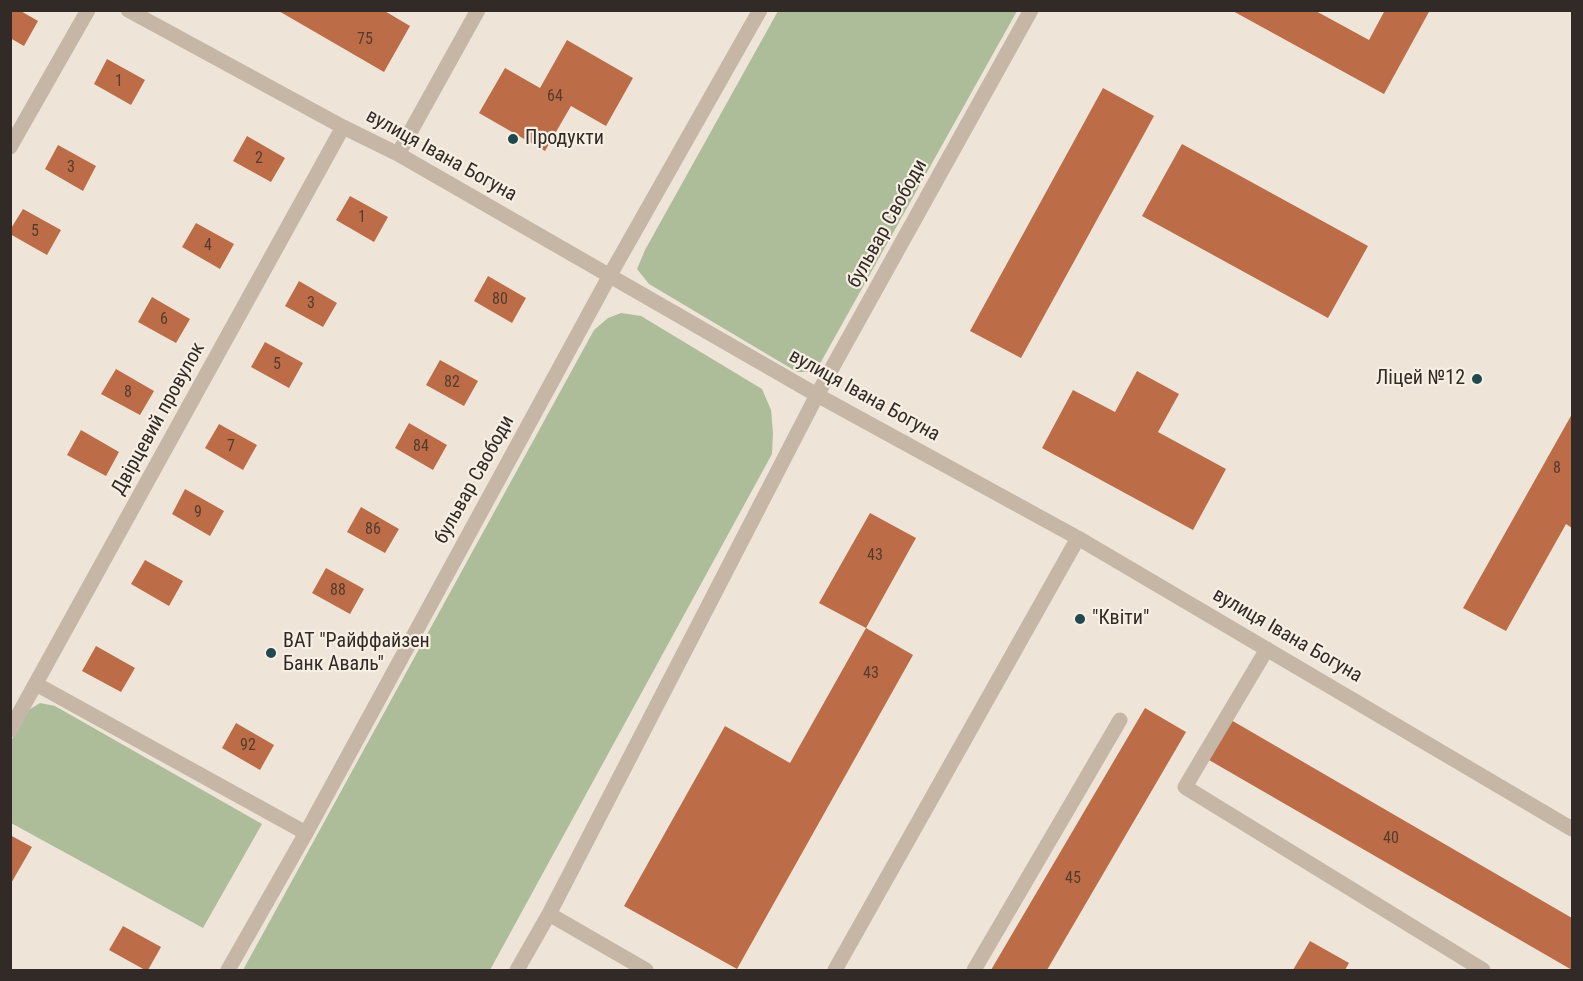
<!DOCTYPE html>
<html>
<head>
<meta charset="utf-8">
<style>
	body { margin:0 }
	#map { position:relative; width:1583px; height:981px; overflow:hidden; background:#eee5d8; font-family:"Roboto Condensed",sans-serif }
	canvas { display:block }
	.frame { position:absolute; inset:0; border:12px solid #312a26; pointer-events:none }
</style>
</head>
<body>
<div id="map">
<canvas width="1583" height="981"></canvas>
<div class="frame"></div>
</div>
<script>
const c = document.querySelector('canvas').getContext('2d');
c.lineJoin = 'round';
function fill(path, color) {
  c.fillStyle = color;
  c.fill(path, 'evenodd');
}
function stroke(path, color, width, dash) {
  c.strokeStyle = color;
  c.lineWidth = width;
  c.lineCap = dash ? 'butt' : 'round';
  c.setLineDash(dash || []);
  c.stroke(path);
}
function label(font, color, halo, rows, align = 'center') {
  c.font = font + ' "Roboto Condensed",sans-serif';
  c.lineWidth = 4.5;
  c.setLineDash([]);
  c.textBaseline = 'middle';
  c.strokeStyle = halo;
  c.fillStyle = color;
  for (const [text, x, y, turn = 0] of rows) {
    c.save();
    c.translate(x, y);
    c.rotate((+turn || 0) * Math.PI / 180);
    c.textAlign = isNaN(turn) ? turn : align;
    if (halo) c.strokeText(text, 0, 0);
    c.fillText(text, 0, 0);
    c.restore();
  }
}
const green = new Path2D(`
	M778,11H1017L817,369L808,372H797L649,284L637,269L645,250Z
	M621,313L641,316L762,389L771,410L773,433L772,454L490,970H243L594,330L608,318Z
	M40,703L55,706L262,824L203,928L11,823V741L27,711Z`);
const building = new Path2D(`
	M10,10H19L38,21L24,46L10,38Z
	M277,10H383L410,26L384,72Z
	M1231,10H1314L1369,40L1385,10H1430L1384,94Z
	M567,40L633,78L606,126L571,106L545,151L479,113L505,68L540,88Z
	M107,59L145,80L131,105L94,84Z
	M1103,88L1154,116L1021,358L970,331Z
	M247,136L285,158L271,182L233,161Z
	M1182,144L1368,246L1328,318L1142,216Z
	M58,145L96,166L83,191L45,169Z
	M350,196L388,217L374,242L336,220Z
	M23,209L61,230L47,255L10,234V230Z
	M196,223L234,244L220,269L182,247Z
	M488,276L526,298L512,323L474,301Z
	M299,281L337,303L323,327L285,306Z
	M152,297L190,319L176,343L138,322Z
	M265,342L303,363L289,388L251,367Z
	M440,360L478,381L464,406L426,385Z
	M116,369L154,391L140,415L101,394Z
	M1137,371L1179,394L1158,432L1226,469L1193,530L1042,448L1073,390L1115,412Z
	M1572,414V528L1566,524L1506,631L1463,608Z
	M409,423L447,445L433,470L395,448Z
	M219,424L257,445L243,470L205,448Z
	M81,430L119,452L106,476L67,455Z
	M185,489L224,511L210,536L172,514Z
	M361,507L399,529L385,553L347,532Z
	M870,513L916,538L866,628L819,603Z
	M145,560L183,581L169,606L131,584Z
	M326,568L364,589L350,614L312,593Z
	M866,628L913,655L737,969L624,906L725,726L790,763Z
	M96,646L135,668L121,692L82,671Z
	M1145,708L1186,732L1047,970H991Z
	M1231,720L1572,918V970L1209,760Z
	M236,723L274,745L260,770L222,748Z
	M10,835L32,847L10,885Z
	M123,926L161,947L148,970H145L109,950Z
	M1310,941L1349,963L1345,970H1293Z`);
const minor = new Path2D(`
	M128,10L343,127L398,154L817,395L1078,538L1572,829
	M10,147L88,10
	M398,154L478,10
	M1267,649L1185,787L1483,970
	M36,684L306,833
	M10,730L343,127
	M549,914L646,970
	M228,970L306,833L610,275L760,10
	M517,970L549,914L817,395L1031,10
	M835,970L1078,538
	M974,970L1120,720`);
const markers = [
	[513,139,6,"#1f484f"],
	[1477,379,6,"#1f484f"],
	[1080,619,6,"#1f484f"],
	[271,653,6,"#1f484f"]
];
const numberNames = [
	["75",365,40],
	["1",119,82],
	["64",555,97],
	["2",259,159],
	["3",71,168],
	["1",362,218],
	["5",35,232],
	["4",208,246],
	["80",500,300],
	["3",311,304],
	["6",164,320],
	["5",277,365],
	["82",452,383],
	["8",128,393],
	["7",231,447],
	["84",421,447],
	["8",1557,469],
	["9",198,513],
	["86",373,530],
	["43",875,556],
	["88",338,591],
	["43",871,674],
	["92",248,746],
	["40",1391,839],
	["45",1073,879]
];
const poiNames = [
	["Продукти",525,139],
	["Ліцей №12",1465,379,"right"],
	["\"Квіти\"",1092,619],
	["ВАТ \"Райффайзен",283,642],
	["Банк Аваль\"",283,665]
];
const streetNames = [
	["вулиця Івана Богуна",441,156,29],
	["бульвар Свободи",888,224,-61],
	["вулиця Івана Богуна",864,396,29],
	["Двірцевий провулок",159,419,-61],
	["бульвар Свободи",475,480,-61],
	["вулиця Івана Богуна",1287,636,30]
];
fill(green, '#adbc99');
fill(building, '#bc6d48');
stroke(minor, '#c5b6a5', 15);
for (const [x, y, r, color] of markers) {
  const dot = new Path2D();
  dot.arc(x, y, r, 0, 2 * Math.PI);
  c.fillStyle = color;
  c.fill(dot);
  stroke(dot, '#f7efe3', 2);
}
label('16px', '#543b2e', null, numberNames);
label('20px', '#312a26', '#f7efe3', poiNames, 'left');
label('20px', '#312a26', '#f7efe3', streetNames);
</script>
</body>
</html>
